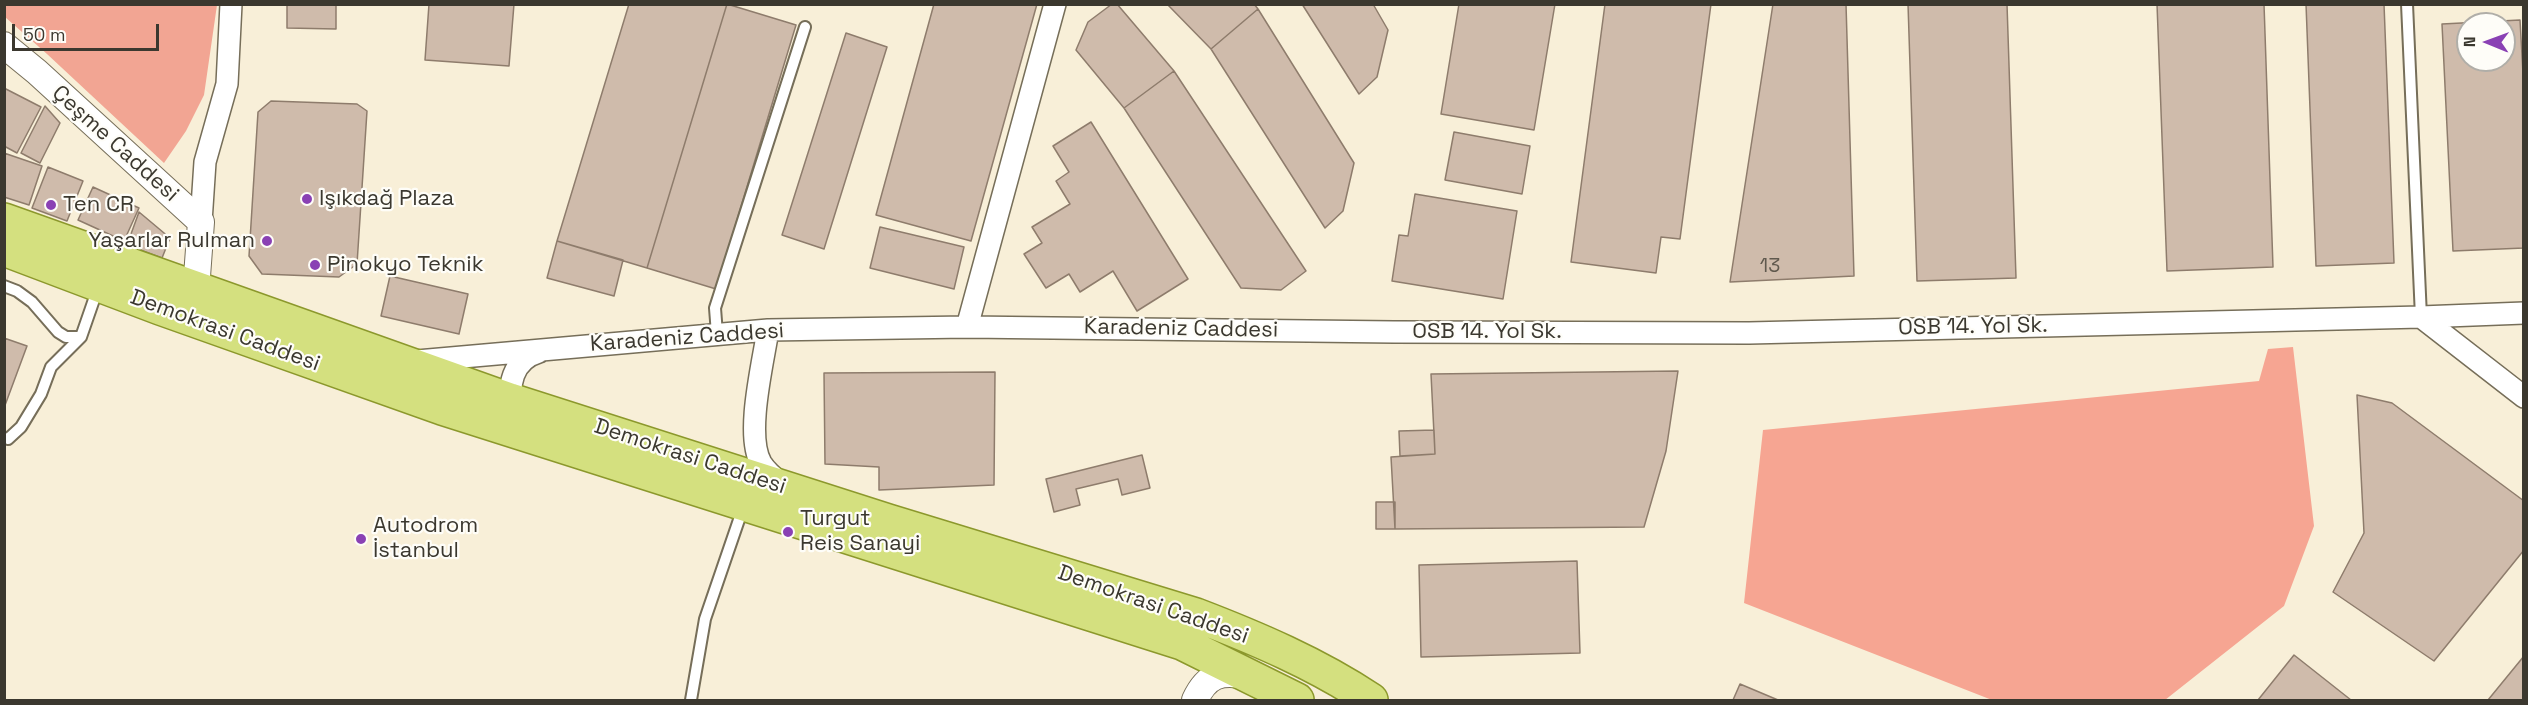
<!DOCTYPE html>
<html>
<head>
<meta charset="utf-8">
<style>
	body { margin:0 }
	#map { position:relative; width:2528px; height:705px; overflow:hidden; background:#f8efd8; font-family:"Space Grotesk",sans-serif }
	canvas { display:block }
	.frame { position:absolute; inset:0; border:6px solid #3b382f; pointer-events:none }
	.north { position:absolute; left:2456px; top:12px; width:60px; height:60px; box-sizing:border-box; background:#fefdf8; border:2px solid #b0aea8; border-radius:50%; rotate:271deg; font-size:16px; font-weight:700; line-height:24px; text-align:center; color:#3b382f }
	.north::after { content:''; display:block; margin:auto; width:21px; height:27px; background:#8a41b4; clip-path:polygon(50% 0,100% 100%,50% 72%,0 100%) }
	.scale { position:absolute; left:12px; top:24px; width:147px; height:27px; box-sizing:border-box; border:3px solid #3b382f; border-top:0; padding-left:8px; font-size:18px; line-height:21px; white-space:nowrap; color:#3b382f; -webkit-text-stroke:4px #fefdf8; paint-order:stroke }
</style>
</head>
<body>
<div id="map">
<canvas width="2528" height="705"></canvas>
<div class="frame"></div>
<div class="north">N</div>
<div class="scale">50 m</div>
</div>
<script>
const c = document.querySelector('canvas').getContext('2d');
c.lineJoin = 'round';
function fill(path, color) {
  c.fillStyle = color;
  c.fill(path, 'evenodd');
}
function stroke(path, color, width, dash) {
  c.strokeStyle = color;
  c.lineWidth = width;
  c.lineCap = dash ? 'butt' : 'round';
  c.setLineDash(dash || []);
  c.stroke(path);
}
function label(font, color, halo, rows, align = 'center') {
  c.font = font + ' "Space Grotesk",sans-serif';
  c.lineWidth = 4.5;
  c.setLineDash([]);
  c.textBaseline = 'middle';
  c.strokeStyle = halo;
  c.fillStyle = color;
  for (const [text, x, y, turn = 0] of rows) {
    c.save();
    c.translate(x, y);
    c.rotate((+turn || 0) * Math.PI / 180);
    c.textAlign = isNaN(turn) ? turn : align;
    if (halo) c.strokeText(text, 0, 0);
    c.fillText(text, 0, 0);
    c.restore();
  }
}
const green = new Path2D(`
	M5,4L217,5L204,95L186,131L164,163L47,54L5,17Z`);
const forest = new Path2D(`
	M2293,347L2314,526L2284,606L2165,700H1992L1744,603L1763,430L2259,381L2268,349Z`);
const building = new Path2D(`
	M287,4H336V29L287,28Z
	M429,4H514L509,66L425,60Z
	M629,4H727L647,268L557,241Z
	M727,4L796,25L716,289L647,268Z
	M934,4H1037L971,241L876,215Z
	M1112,4H1117L1174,71L1124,108L1076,50L1088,22Z
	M1167,4H1254L1258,9L1211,49Z
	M1302,4H1373L1388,30L1377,77L1359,94Z
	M1459,4H1555L1534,130L1441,114Z
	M1605,4H1711L1680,239L1661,237L1656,273L1571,262Z
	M1773,4H1846L1854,276L1730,282Z
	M1908,4H2007L2016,278L1917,281Z
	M2157,4H2264L2273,267L2167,271Z
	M2306,4H2384L2394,263L2316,266Z
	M1258,9L1354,163L1343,211L1325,228L1211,49Z
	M2520,20L2524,91V248L2453,251L2442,24ZM2468,24H2504V60H2468Z
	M846,33L887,47L824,249L782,235Z
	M1174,71L1306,271L1281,290L1241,288L1124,108Z
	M4,88L41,107L17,153L4,146Z
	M271,101L357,104L367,111L357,264L339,277L262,274L249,256L258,112Z
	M45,106L60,123L40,163L21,153Z
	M1091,122L1188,279L1137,311L1113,271L1080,292L1069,274L1046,288L1024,254L1042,243L1032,227L1070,204L1056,181L1069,172L1053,146Z
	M1454,132L1530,146L1522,194L1445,180Z
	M4,153L42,166L29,205L4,197Z
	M48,167L83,181L67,221L32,208Z
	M93,187L139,208L124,241L78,220Z
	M1415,194L1517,211L1503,299L1392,281L1399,235L1408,236Z
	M139,212L170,238L162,258L127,245Z
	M880,227L964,247L954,289L870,268Z
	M557,241L623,260L614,296L547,278Z
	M390,276L468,294L459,334L381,316Z
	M4,338L27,346L4,408Z
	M1678,371L1666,451L1644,527L1395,529L1391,457L1435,454L1431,374Z
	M995,372L994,485L879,490V467L825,464L824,373Z
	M2357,395L2392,403L2524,501V550L2434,661L2333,592L2364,533Z
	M1434,430L1435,454L1400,456L1399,431Z
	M1142,455L1150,488L1122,495L1118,479L1076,489L1080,505L1054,512L1046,479Z
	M1376,502H1395V529H1376Z
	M1577,561L1580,653L1421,657L1419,565Z
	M2294,655L2351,700H2258Z
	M2524,656V700H2488Z
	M1740,684L1778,700H1733Z`);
const service = new Path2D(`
	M2407,4L2421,317
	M4,286L17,291L32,302L58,332L66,337H81
	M717,334L715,308L805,27
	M4,438L8,439L21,427L41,394L51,367L81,337L98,288
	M691,700L705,619L743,508`);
const minor = new Path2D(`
	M201,222L205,162L227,84L231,4
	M2421,317L2524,313
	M967,327L1055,4
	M768,330C763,363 745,435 761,463C766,471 773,477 781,483
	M417,361L768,330L967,327L1394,332L1749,333L2421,317L2524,397
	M513,411C507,386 512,360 539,352`);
const tertiary = new Path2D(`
	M4,45L37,72L201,222L196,290
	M1195,700C1207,674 1221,671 1248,676`);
const primary = new Path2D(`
	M4,220L510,400L888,521L1196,615C1256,638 1317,664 1371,700
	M4,249L160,308L442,408L1182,643L1297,700`);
const markers = [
	[307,199,6,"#8a41b4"],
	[51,205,6,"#8a41b4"],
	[267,241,6,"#8a41b4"],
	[315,265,6,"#8a41b4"],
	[788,532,6,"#8a41b4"],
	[361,539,6,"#8a41b4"]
];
const numberNames = [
	["13",1770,267]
];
const streetNames = [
	["Çeşme Caddesi",115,144,42],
	["OSB 14. Yol Sk.",1973,327,-1],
	["Karadeniz Caddesi",1181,329,1],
	["Demokrasi Caddesi",225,331,20],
	["OSB 14. Yol Sk.",1487,332],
	["Karadeniz Caddesi",687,338,-4],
	["Demokrasi Caddesi",690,457,18],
	["Demokrasi Caddesi",1153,605,19]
];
const poiNames = [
	["Işıkdağ Plaza",319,199],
	["Ten CR",63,205],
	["Yaşarlar Rulman",255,241,"right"],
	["Pinokyo Teknik",327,265],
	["Turgut",800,519],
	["Reis Sanayi",800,544],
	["Autodrom",373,526],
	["İstanbul",373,551]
];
fill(green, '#f2a593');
fill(forest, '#f6a592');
fill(building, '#cfbbab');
stroke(building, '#8e7c6c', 1.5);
stroke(service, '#766e59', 14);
stroke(minor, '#766e59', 24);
stroke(tertiary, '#766e59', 28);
stroke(primary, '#8c982c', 36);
stroke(service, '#fff', 10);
stroke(minor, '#fff', 21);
stroke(tertiary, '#fff', 26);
stroke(primary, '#d4e07f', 33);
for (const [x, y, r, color] of markers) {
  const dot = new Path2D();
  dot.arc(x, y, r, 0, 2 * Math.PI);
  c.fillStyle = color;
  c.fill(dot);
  stroke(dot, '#fefdf8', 2);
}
label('20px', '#60594e', null, numberNames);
label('22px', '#3b382f', '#fefdf8', streetNames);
label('22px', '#3b382f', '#fefdf8', poiNames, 'left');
</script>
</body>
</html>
